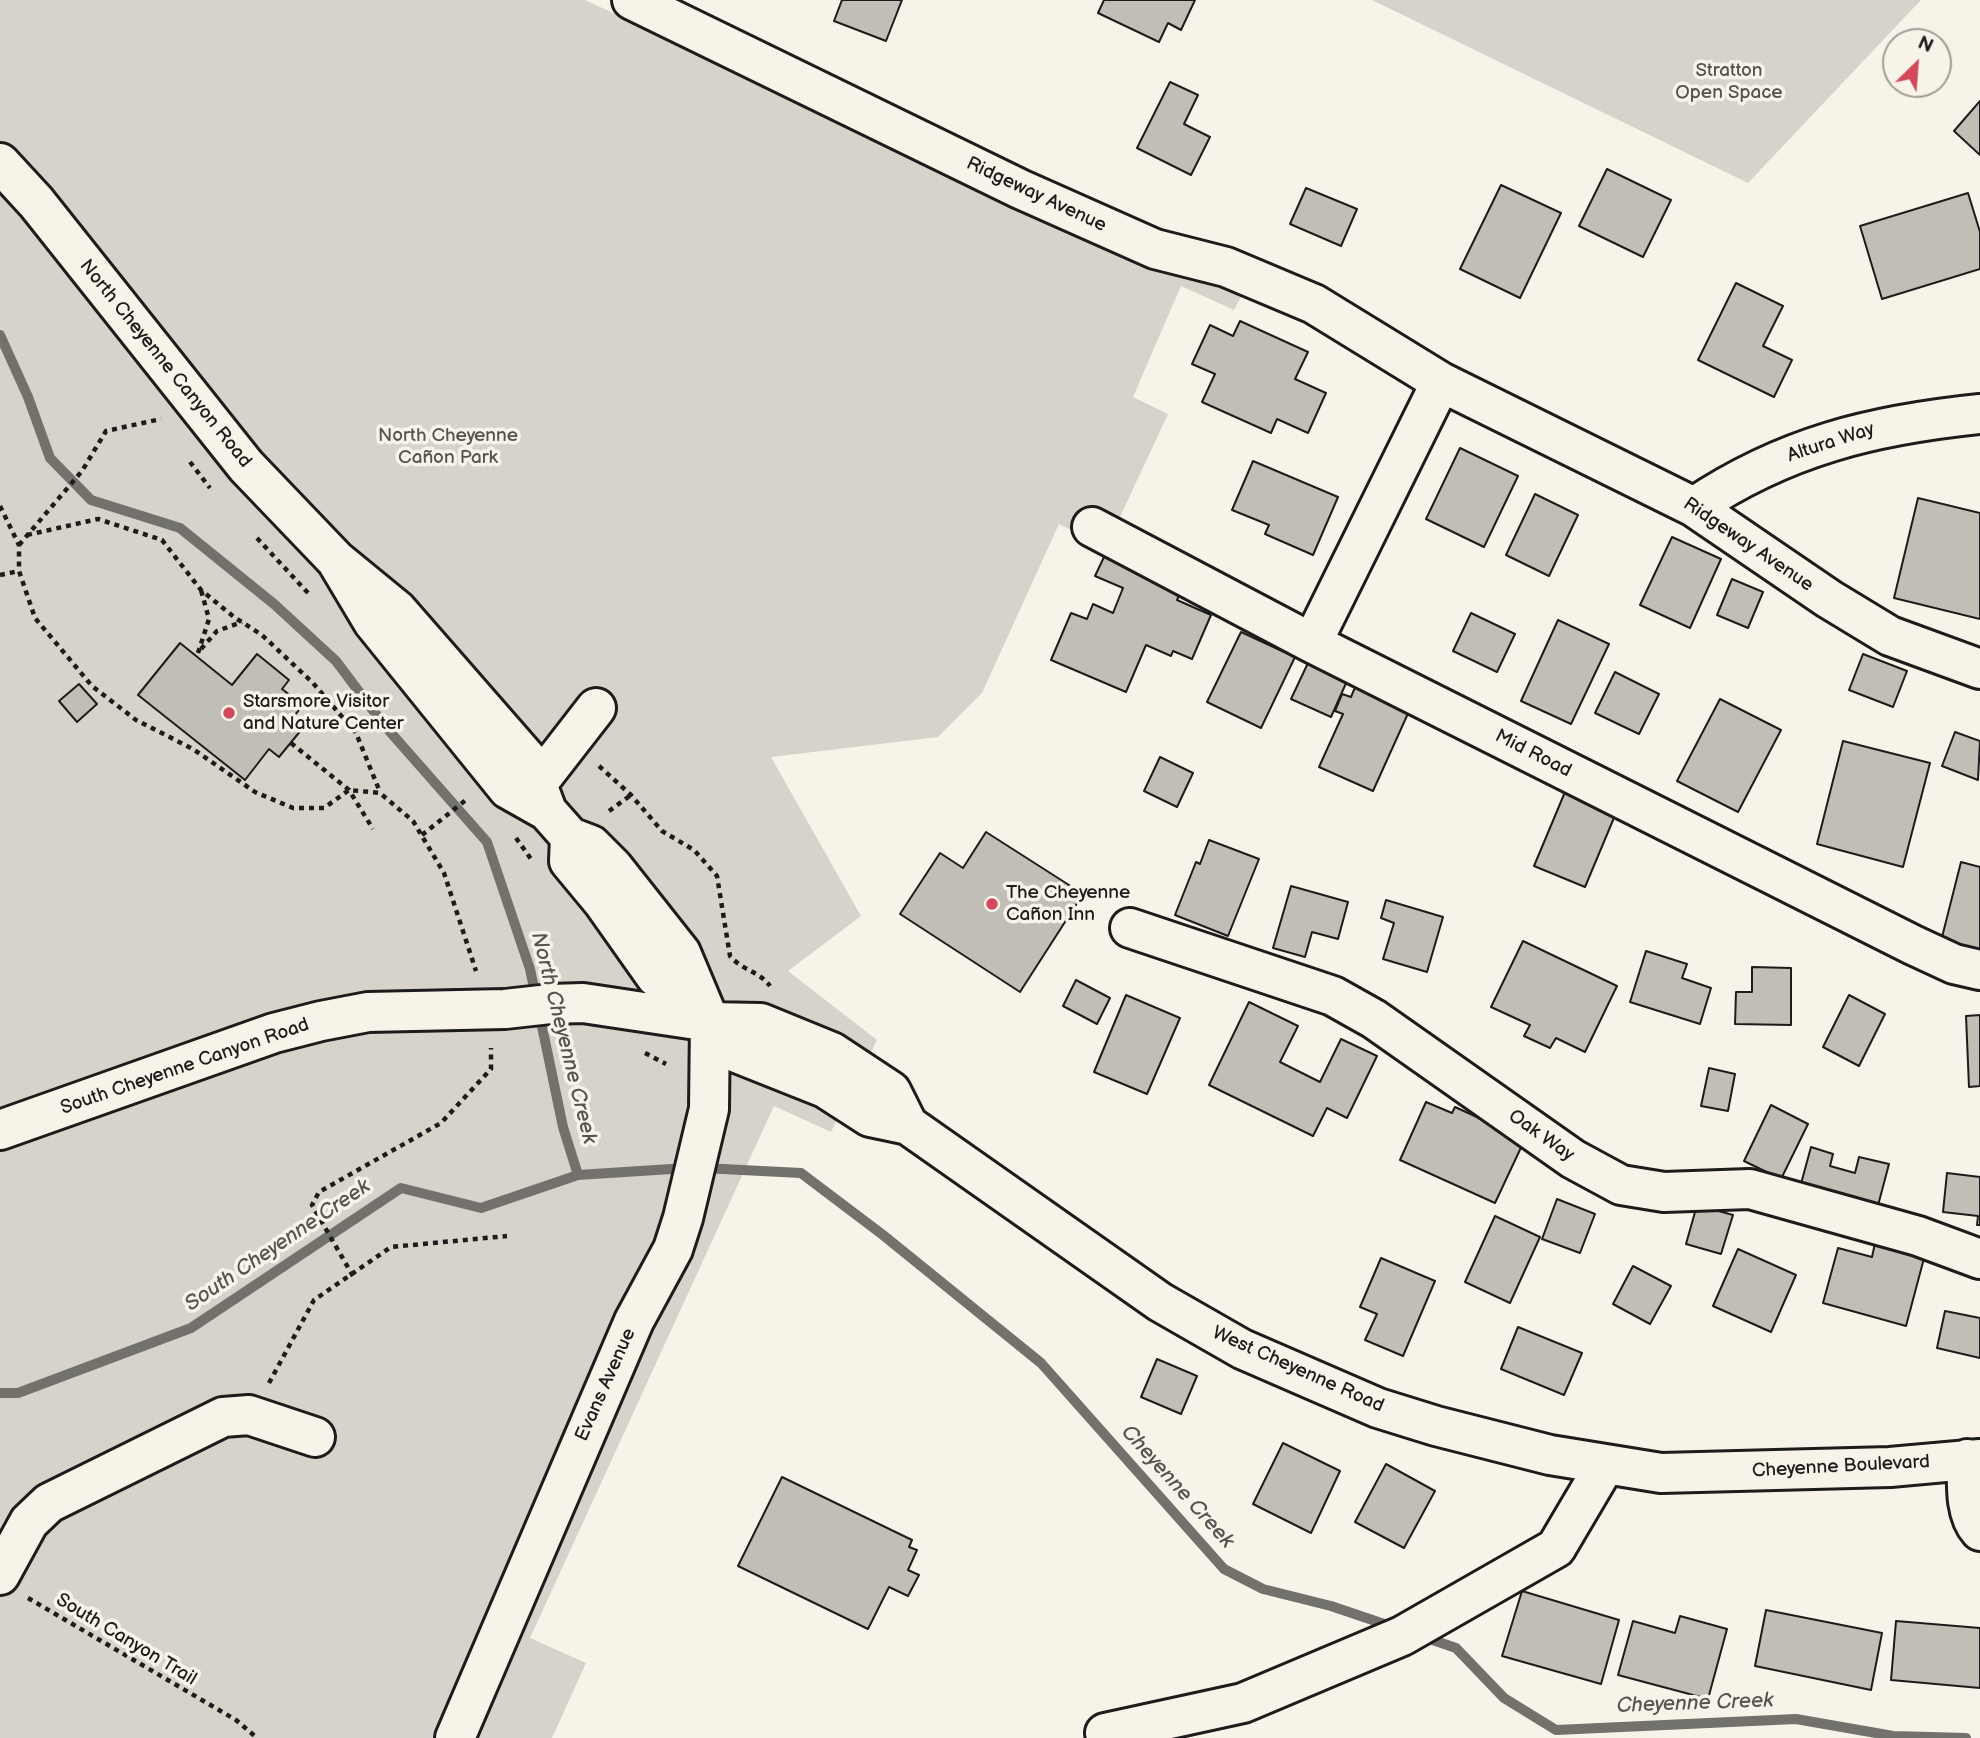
<!DOCTYPE html>
<html>
<head>
<meta charset="utf-8">
<style>
	body { margin:0 }
	#map { position:relative; width:1980px; height:1738px; overflow:hidden; background:#f7f3e8; font-family:"Balsamiq Sans",sans-serif }
	canvas { display:block }
	.north { position:absolute; left:1882px; top:28px; width:70px; height:70px; box-sizing:border-box; background:#f7f3e8; border:2px solid #9f9d96; border-radius:50%; rotate:25deg; font-size:19px; font-weight:700; line-height:28px; text-align:center; color:#1c1c1c }
	.north::after { content:''; display:block; margin:auto; width:24px; height:32px; background:#d1495b; clip-path:polygon(50% 0,100% 100%,50% 72%,0 100%) }
</style>
</head>
<body>
<div id="map">
<canvas width="1980" height="1738"></canvas>
<div class="north">N</div>
</div>
<script>
const c = document.querySelector('canvas').getContext('2d');
c.lineJoin = 'round';
function fill(path, color) {
  c.fillStyle = color;
  c.fill(path, 'evenodd');
}
function stroke(path, color, width, dash) {
  c.strokeStyle = color;
  c.lineWidth = width;
  c.lineCap = dash ? 'butt' : 'round';
  c.setLineDash(dash || []);
  c.stroke(path);
}
function label(font, color, halo, rows, align = 'center') {
  c.font = font + ' "Balsamiq Sans",sans-serif';
  c.lineWidth = 7;
  c.setLineDash([]);
  c.textBaseline = 'middle';
  c.strokeStyle = halo;
  c.fillStyle = color;
  for (const [text, x, y, turn = 0] of rows) {
    c.save();
    c.translate(x, y);
    c.rotate((+turn || 0) * Math.PI / 180);
    c.textAlign = isNaN(turn) ? turn : align;
    if (halo) c.strokeText(text, 0, 0);
    c.fillText(text, 0, 0);
    c.restore();
  }
}
const green = new Path2D(`
	M0,0H585L934,161L1062,230L1117,253L1176,270L1242,295L1234,310L1181,286L1133,397L1168,414L1106,547L1059,524L982,693L938,737L771,757L861,916L788,971L877,1040L831,1132L774,1106L530,1638L586,1663L552,1738H0Z
	M1372,0H1921L1748,183Z`);
const stream = new Path2D(`
	M0,335L28,397L50,458L91,500L180,528L274,604L336,661L384,725L487,842L530,969L563,1127L578,1175
	M703,1168L801,1173L883,1235L1041,1363L1224,1569L1263,1589L1331,1606L1396,1628
	M0,1393H18L191,1328L401,1188L481,1208L578,1175L687,1168
	M1421,1636L1456,1648L1504,1698L1556,1730L1796,1719L1893,1736L1966,1738`);
const building = new Path2D(`
	M842,0H902L886,41L834,21Z
	M1104,0H1195L1181,30L1168,23L1159,42L1098,13Z
	M1170,82L1198,95L1184,124L1210,137L1191,175L1137,148Z
	M1980,101V155L1954,131Z
	M1607,169L1671,200L1643,257L1579,226Z
	M1501,185L1561,213L1520,298L1460,269Z
	M1306,188L1357,209L1341,246L1290,224Z
	M1968,193L1980,232V269L1882,299L1860,226Z
	M1736,283L1783,306L1763,346L1792,360L1774,397L1698,360Z
	M1240,321L1308,352L1295,379L1326,393L1308,433L1277,419L1271,433L1202,402L1215,374L1192,364L1210,325L1233,336Z
	M1460,448L1518,476L1484,547L1426,519Z
	M1253,461L1338,497L1313,555L1265,534L1269,525L1232,510Z
	M1535,494L1578,515L1549,576L1506,555Z
	M1918,498L1980,513V619L1894,598Z
	M1672,537L1721,559L1690,628L1640,605Z
	M1104,557L1181,591L1177,600L1211,615L1192,659L1173,651L1171,656L1146,645L1126,692L1051,660L1071,613L1087,619L1093,604L1113,613L1123,588L1095,576Z
	M1732,579L1763,592L1748,628L1717,615Z
	M1471,613L1515,634L1497,672L1453,651Z
	M1558,620L1609,644L1571,724L1521,701Z
	M1241,632L1295,657L1261,728L1207,702Z
	M180,643L232,685L257,654L289,680L282,689L303,705L291,720L302,729L279,757L269,749L245,780L138,695Z
	M1863,654L1907,671L1893,707L1849,690Z
	M1308,663L1347,681L1331,717L1291,699Z
	M1615,672L1659,694L1639,734L1595,713Z
	M79,684L97,704L77,722L59,701Z
	M1356,685L1410,709L1373,791L1319,767L1343,714L1335,711L1342,694L1351,697Z
	M1720,699L1781,730L1738,812L1677,781Z
	M1955,732L1980,741L1978,780L1942,766Z
	M1843,741L1930,763L1903,867L1817,844Z
	M1160,757L1193,773L1177,807L1144,791Z
	M1565,792L1616,813L1585,887L1534,866Z
	M986,832L1083,894L1020,992L900,914L940,853L963,868Z
	M1209,840L1259,859L1228,936L1175,915L1196,862L1200,864Z
	M1961,862L1980,867V959L1939,949Z
	M1291,886L1348,902L1338,939L1312,932L1305,957L1273,948Z
	M1386,900L1443,917L1427,972L1383,959L1394,923L1381,918Z
	M1523,941L1617,986L1585,1052L1556,1038L1550,1048L1524,1036L1530,1025L1491,1007Z
	M1646,951L1687,964L1682,978L1711,988L1700,1024L1630,1002Z
	M1752,967L1791,968V1025L1735,1024L1736,992H1752Z
	M1076,980L1110,998L1097,1024L1063,1006Z
	M1126,995L1180,1018L1147,1094L1094,1072Z
	M1849,995L1885,1014L1859,1066L1823,1047Z
	M1249,1002L1298,1026L1280,1062L1320,1082L1341,1039L1377,1056L1347,1118L1327,1108L1313,1136L1209,1085Z
	M1980,1015V1086L1969,1087L1966,1016Z
	M1709,1068L1735,1074L1728,1111L1701,1106Z
	M1426,1102L1452,1113L1455,1107L1525,1139L1495,1203L1400,1160Z
	M1771,1105L1808,1124L1781,1179L1744,1161Z
	M1811,1147L1833,1154L1830,1166L1855,1173L1859,1157L1889,1164L1876,1213L1799,1191Z
	M1947,1173L1980,1177V1225H1977L1978,1216L1943,1212Z
	M1557,1199L1595,1214L1580,1253L1542,1239Z
	M1697,1205L1733,1215L1721,1254L1686,1244Z
	M1495,1216L1540,1237L1510,1303L1465,1282Z
	M1877,1234L1927,1247L1906,1326L1823,1303L1838,1248L1872,1257Z
	M1738,1249L1796,1275L1771,1332L1713,1306Z
	M1381,1258L1435,1281L1403,1356L1365,1340L1377,1314L1360,1307Z
	M1633,1266L1671,1286L1650,1324L1613,1304Z
	M1945,1311L1980,1318V1358L1937,1348Z
	M1518,1327L1582,1353L1564,1395L1501,1369Z
	M1157,1359L1197,1376L1181,1414L1141,1397Z
	M1283,1443L1340,1471L1311,1533L1253,1504Z
	M1386,1464L1435,1491L1404,1548L1355,1522Z
	M782,1477L912,1540L909,1547L917,1550L908,1570L919,1575L908,1596L889,1587L868,1629L738,1566Z
	M1522,1591L1619,1620L1601,1684L1502,1656Z
	M1766,1610L1882,1633L1871,1690L1755,1666Z
	M1680,1616L1727,1629L1708,1699L1618,1675L1633,1621L1675,1633Z
	M1896,1621L1980,1628V1688L1891,1680Z`);
const path = new Path2D(`
	M190,462L210,488
	M0,506L19,545V571L35,618L92,686L136,720L193,749L255,792L293,808H324L349,790L380,793L413,821L444,873L476,971
	M27,535L98,519L162,540L201,590L234,617L262,635L313,683L356,733L380,792
	M257,538L308,593
	M19,545L82,471L106,431L161,419
	M0,575L19,571
	M201,649L217,631L242,622
	M198,653L209,619L201,590
	M291,743L349,790L373,829
	M599,766L631,795L662,831L694,850L717,876L730,956C743,971 759,971 770,986
	M609,811L631,795
	M422,835L467,799
	M516,838L531,859
	M645,1053L666,1064
	M353,1276L312,1205L319,1192L441,1123L491,1069V1048
	M269,1383L314,1300L391,1247L507,1236
	M28,1598L236,1720L257,1738`);
const minor = new Path2D(`
	M632,0L1020,189L1155,249L1226,267L1314,304L1441,382L1694,507L1829,599L1890,636L1980,669
	M0,163L36,202L246,466L336,560L397,610L528,760L547,811
	M1694,507C1785,446 1873,425 1980,414
	M1092,527L1312,643L1913,945L1954,964L1980,970
	M336,560L373,622L508,789L547,811L570,837L591,845L613,867L681,953L710,1022L709,1109L683,1218L673,1249L634,1321L455,1738
	M1312,643L1441,382
	M537,784L596,708
	M570,837L569,861L603,902L656,977L710,1022L737,1053L825,1088L870,1117L908,1125
	M1130,928L1333,996L1374,1019L1573,1159L1621,1185L1664,1192L1750,1189L1918,1236L1980,1259
	M0,1130L274,1033L321,1021L368,1012L505,1009L550,1004L583,1003L710,1022L761,1023L832,1052L891,1091L908,1125L1160,1302L1242,1349L1378,1408L1436,1426L1550,1455L1661,1473L1890,1467L1980,1459
	M1967,1459C1967,1482 1964,1513 1980,1531
	M0,1575L29,1522L49,1503L223,1417L249,1415L315,1437
	M1105,1733L1243,1703L1402,1636L1556,1548L1605,1465`);
const markers = [
	[229,713,7,"#d1495b"],
	[992,904,7,"#d1495b"]
];
const parkNames = [
	["Stratton",1729,71],
	["Open Space",1729,93],
	["North Cheyenne",448,436],
	["Cañon Park",448,458]
];
const streetNames = [
	["Ridgeway Avenue",1036,195,25],
	["North Cheyenne Canyon Road",165,364,51],
	["Altura Way",1831,443,-18],
	["Ridgeway Avenue",1748,545,34],
	["Mid Road",1533,754,27],
	["South Cheyenne Canyon Road",185,1067,-19],
	["Oak Way",1541,1136,35],
	["West Cheyenne Road",1298,1370,24],
	["Evans Avenue",606,1385,-66],
	["Cheyenne Boulevard",1841,1467,-3],
	["South Canyon Trail",126,1640,31]
];
const poiNames = [
	["Starsmore Visitor",243,702],
	["and Nature Center",243,724],
	["The Cheyenne",1006,893],
	["Cañon Inn",1006,915]
];
const waterNames = [
	["North Cheyenne Creek",563,1038,76],
	["South Cheyenne Creek",278,1246,-34],
	["Cheyenne Creek",1177,1487,48],
	["Cheyenne Creek",1695,1704,-2]
];
fill(green, '#d7d3cb');
stroke(stream, '#72716c', 10);
fill(building, '#c0beb5');
stroke(building, '#1c1c1c', 2);
stroke(minor, '#1c1c1c', 44);
stroke(path, '#1c1c1c', 4.5, [5, 5]);
stroke(minor, '#f7f3e8', 38);
for (const [x, y, r, color] of markers) {
  const dot = new Path2D();
  dot.arc(x, y, r, 0, 2 * Math.PI);
  c.fillStyle = color;
  c.fill(dot);
  stroke(dot, '#f7f3e8', 2.5);
}
label('19px', '#545351', '#f7f3e8', parkNames);
label('19px', '#1c1c1c', '#f7f3e8', streetNames);
label('19px', '#1c1c1c', '#f7f3e8', poiNames, 'left');
label('italic 21px', '#565452', '#f7f3e8', waterNames);
</script>
</body>
</html>
